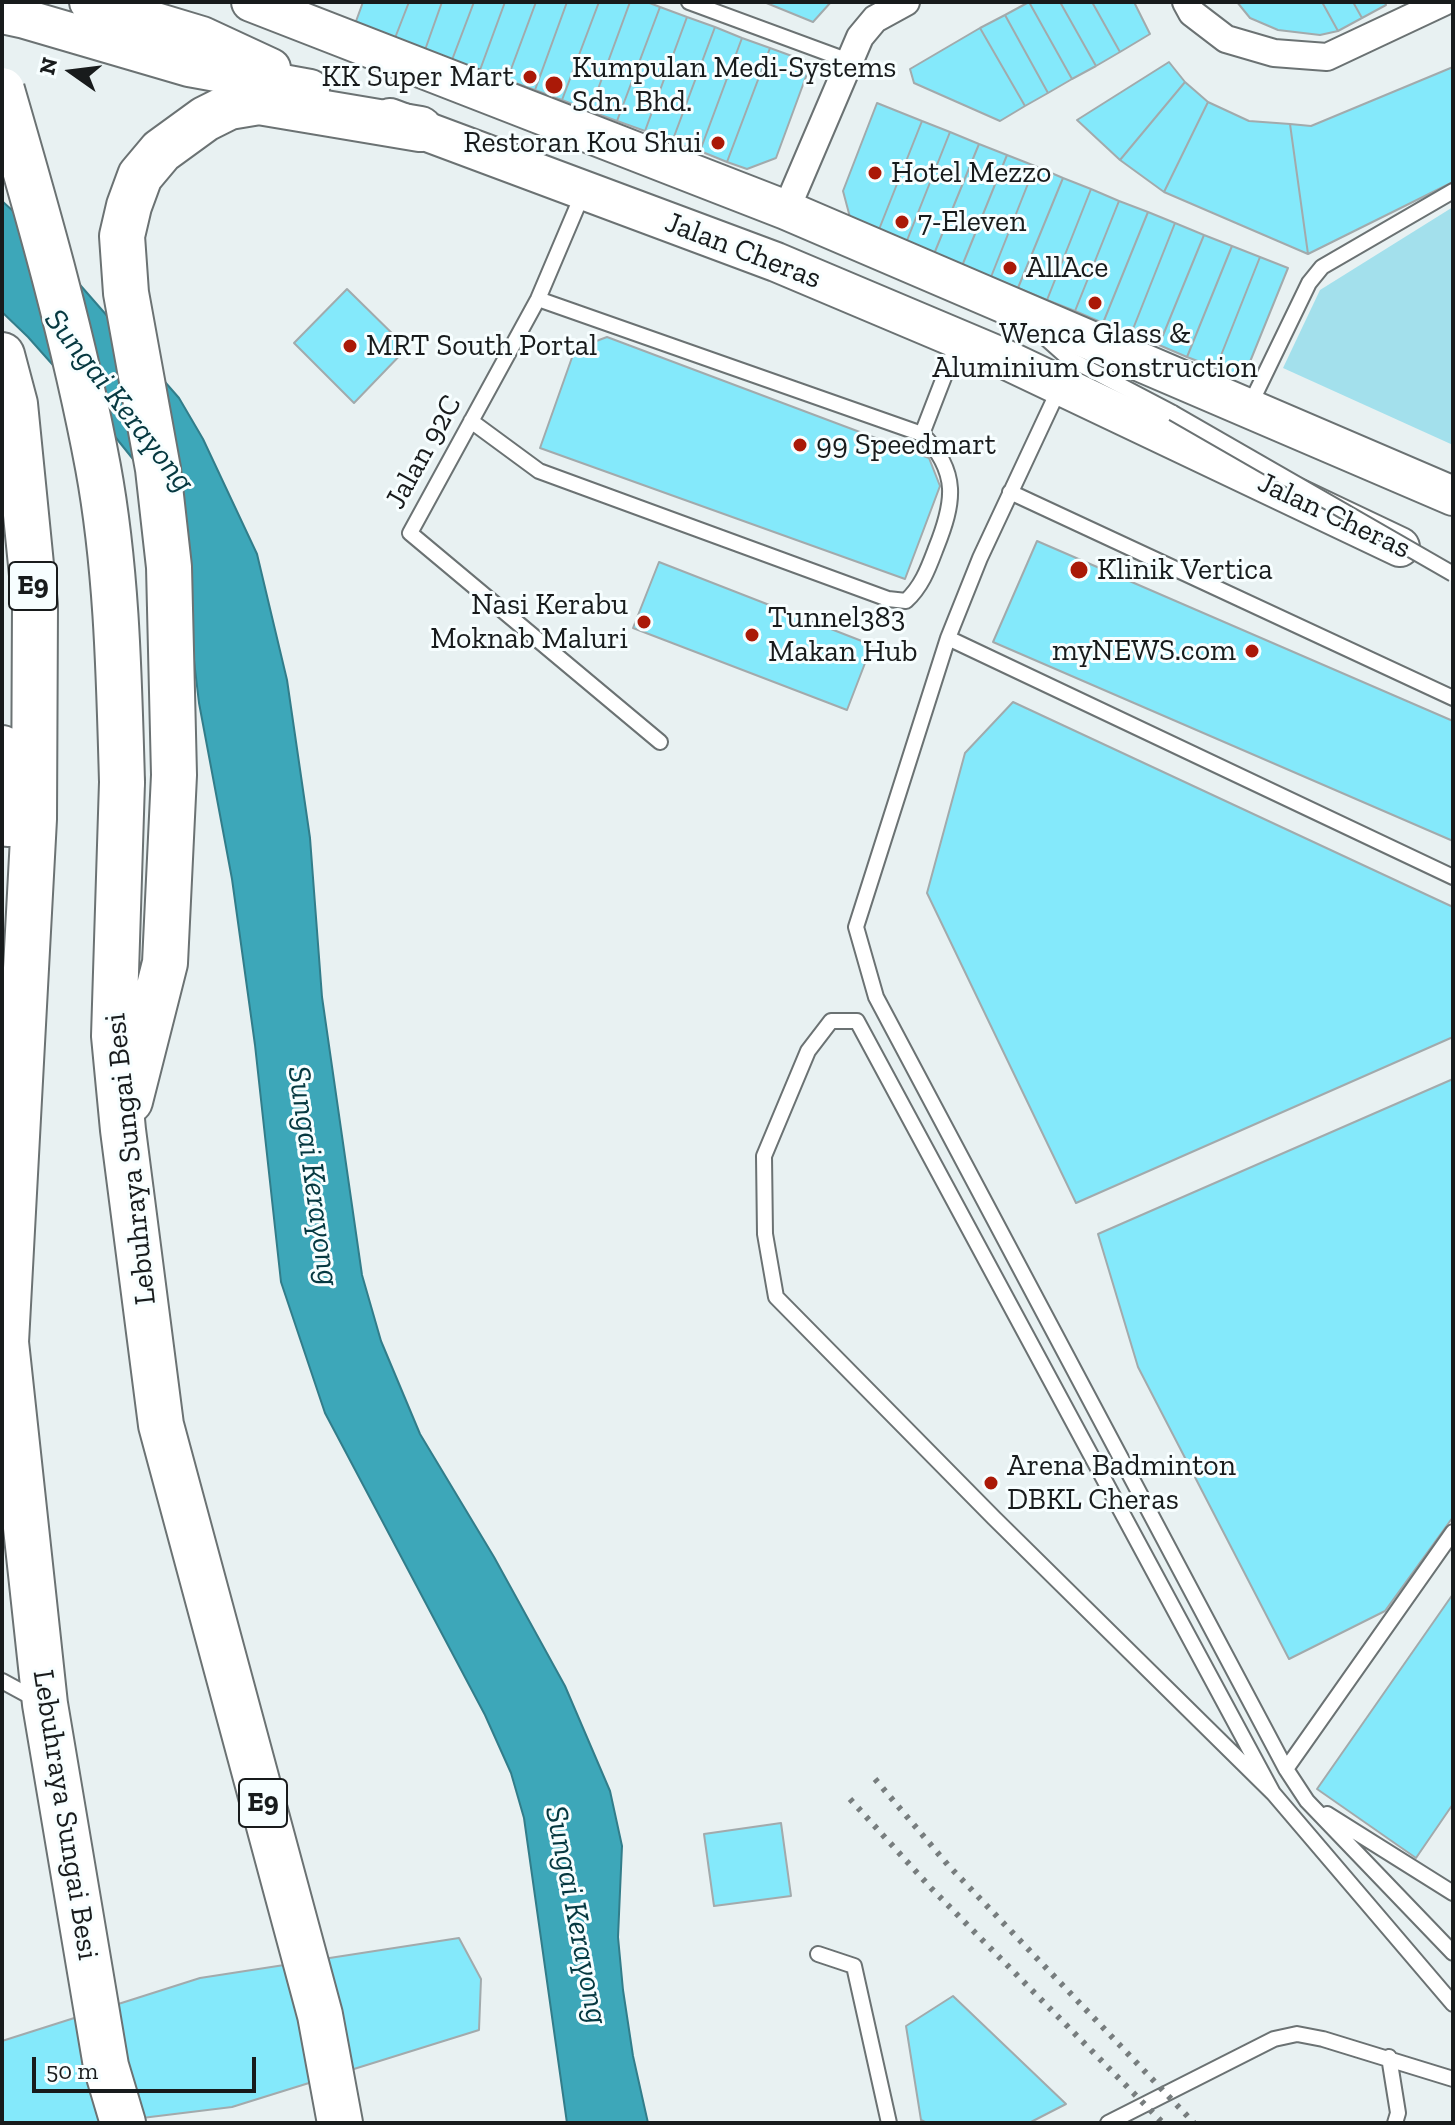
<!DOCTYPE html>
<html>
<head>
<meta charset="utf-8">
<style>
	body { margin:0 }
	#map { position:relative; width:1455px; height:2125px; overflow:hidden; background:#e8f1f2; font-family:"Zilla Slab",serif }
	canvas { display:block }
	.frame { position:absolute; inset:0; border:4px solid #181b1c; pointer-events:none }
	.north { position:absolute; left:32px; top:32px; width:80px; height:80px; -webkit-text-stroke:6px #f7feff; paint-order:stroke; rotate:284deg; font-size:22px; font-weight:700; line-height:32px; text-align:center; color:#181b1c }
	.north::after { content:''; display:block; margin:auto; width:28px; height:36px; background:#181b1c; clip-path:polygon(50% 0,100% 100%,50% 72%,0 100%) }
	.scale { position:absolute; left:32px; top:2057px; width:224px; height:36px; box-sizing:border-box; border:4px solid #181b1c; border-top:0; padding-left:10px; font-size:24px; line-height:28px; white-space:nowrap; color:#181b1c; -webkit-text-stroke:6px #f7feff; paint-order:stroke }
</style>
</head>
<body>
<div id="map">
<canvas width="1455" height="2125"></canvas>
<div class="frame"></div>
<div class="north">N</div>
<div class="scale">50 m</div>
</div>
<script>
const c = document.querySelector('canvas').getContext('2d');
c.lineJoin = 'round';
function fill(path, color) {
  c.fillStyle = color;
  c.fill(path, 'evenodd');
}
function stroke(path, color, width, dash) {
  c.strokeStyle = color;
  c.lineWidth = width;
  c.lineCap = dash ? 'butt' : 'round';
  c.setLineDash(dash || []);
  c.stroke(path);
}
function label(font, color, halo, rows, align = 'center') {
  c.font = font + ' "Zilla Slab",serif';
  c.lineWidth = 6;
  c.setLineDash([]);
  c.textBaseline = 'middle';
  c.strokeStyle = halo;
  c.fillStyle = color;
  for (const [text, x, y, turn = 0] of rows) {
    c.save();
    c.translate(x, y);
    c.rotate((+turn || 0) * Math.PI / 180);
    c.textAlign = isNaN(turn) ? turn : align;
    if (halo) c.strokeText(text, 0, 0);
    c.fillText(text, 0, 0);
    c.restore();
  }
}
const green = new Path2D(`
	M1453,207V445L1283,368L1320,290Z`);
const water = new Path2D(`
	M2,201L25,222L179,398L203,439L257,554L287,680L310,838L322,997L362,1275L381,1341L420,1434L494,1557L565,1686L610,1791L622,1846L618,1937L623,1990L633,2056L648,2123H567L524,1818L511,1773L485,1715L325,1413L281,1282L255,1045L232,879L199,703L188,610L145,474L100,418L28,337L2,312Z`);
const building = new Path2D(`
	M363,2H409L395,38L355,24Z
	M409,2H442L425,50L395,38Z
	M442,2H474L452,60L425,50Z
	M474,2H505L480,70L452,60Z
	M505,2H536L507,80L480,70Z
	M536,2H567L535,90L507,80Z
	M567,2H599L562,100L535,90Z
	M599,2H630L590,111L562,100Z
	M630,2H647L660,7L617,121L590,111Z
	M764,2H831L813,22Z
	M1029,2L1072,79L1048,93L1005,15Z
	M1029,2H1060L1096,66L1072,79Z
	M1060,2H1092L1120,52L1096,66Z
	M1092,2H1134L1150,34L1120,52Z
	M1237,2H1322L1338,31L1320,35L1278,30L1250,18Z
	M1322,2H1353L1362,18L1338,31Z
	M1353,2H1385L1386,5L1362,18Z
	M660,7L687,17L645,131L617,121Z
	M1005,15L1048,93L1025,106L980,28Z
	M687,17L715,27L672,142L645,131Z
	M715,27L742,38L700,151L672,142Z
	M980,28L1025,106L1000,121L914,83L910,69Z
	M742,38L770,48L727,162L700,151Z
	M770,48L811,63L776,158L747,169L727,162Z
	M1169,62L1185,82L1120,160L1077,120Z
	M1453,67V182L1308,254L1290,124L1311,126Z
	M1185,82L1208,102L1164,192L1120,160Z
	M1208,102L1249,121L1290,124L1308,254L1164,192Z
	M877,103L922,121L878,232L851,221L843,191Z
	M922,121L950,132L906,243L878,232Z
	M950,132L979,144L934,254L906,243Z
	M979,144L1007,155L962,266L934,254Z
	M1007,155L1035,166L991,277L962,266Z
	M1035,166L1063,178L1018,288L991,277Z
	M1063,178L1091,189L1047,300L1018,288Z
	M1091,189L1119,201L1075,311L1047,300Z
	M1119,201L1148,212L1103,323L1075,311Z
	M1148,212L1175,223L1131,334L1103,323Z
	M1175,223L1204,235L1159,345L1131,334Z
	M1204,235L1232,246L1187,357L1159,345Z
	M1232,246L1260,257L1216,368L1187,357Z
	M1260,257L1288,268L1243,379L1216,368Z
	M347,289L407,348L354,403L294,343Z
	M607,337L929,458L940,486L905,579L540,448L575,349Z
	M1037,541L1453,721V841L993,642Z
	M659,562L872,645L847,710L633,628Z
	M1013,702L1453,907V1037L1076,1203L927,893L965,753Z
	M1453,1079V1517L1385,1611L1289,1659L1138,1367L1098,1234Z
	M1453,1594V1804L1416,1858L1317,1789Z
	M781,1823L791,1896L714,1906L704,1834Z
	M459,1938L481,1979L479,2030L232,2107L101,2123H2V2041L200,1978Z
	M953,1996L1066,2104L1029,2123H927L921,2120L906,2026Z`);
const service = new Path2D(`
	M689,2L849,61
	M583,193L538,299L410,533L660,742
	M1041,334L1068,358L1173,413
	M1060,387L980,558L948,638L856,927L876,997L1286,1769L1307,1801L1453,1953
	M1249,407L1309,283L1322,267L1453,191
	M471,421L539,471L888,599L906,601C922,586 928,569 936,548C954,503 960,472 922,434L538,299
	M922,434L958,341
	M1010,492L1453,698
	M948,638L1453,877
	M2,1681L37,1700
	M1286,1769L1453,1532
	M1273,1793L857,1021H831L808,1051L764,1156L765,1234L776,1297L994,1518L1273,1793L1453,2004
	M1327,1814L1453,1893
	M818,1954L854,1966L889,2123
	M1389,2057L1398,2113L1395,2123
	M1108,2123L1274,2039L1297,2034L1323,2039L1453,2079`);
const minor = new Path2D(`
	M1186,2L1192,13L1226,39L1274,53L1327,57L1444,2
	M786,210L860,37L875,19L906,2`);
const secondary = new Path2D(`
	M89,2L202,36L271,68
	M251,2L786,210L1453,496
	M2,14L25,19L189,67L310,89
	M390,118L776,262L994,354L1400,547`);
const motorway = new Path2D(`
	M2,355L15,404L35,605L34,819L6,1342L45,1704L106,2066L123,2123
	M2,748L8,824
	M122,782L114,1036L123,1130L161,1425L320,2015L340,2123
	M130,1101L165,963L174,775L169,567L158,469L126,293L122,236L129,206L140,176L161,151L205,119L229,107L259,102L420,129`);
const rail = new Path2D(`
	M875,1779L948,1865L1194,2123
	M850,1799L931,1888L1163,2123`);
const serviceBridge = new Path2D(`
	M1173,413L1453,574`);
const motorwayBridge = new Path2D(`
	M2,90C38,214 74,339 98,467C117,570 119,677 122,782`);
const markers = [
	[530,77,8,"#aa1907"],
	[554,85,10,"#aa1907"],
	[718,143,8,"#aa1907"],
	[875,173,8,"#aa1907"],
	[902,222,8,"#aa1907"],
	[1010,268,8,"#aa1907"],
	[1095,303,8,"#aa1907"],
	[350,346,8,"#aa1907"],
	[800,445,8,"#aa1907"],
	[1079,570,10,"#aa1907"],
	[644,622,8,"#aa1907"],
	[752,635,8,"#aa1907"],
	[1252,651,8,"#aa1907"],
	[991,1483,8,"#aa1907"]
];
const shields = [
	[33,586,48],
	[263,1803,48]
];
const shieldNames = [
	["E9",33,586],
	["E9",263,1803]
];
const poiNames = [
	["Kumpulan Medi-Systems",572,68],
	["Sdn. Bhd.",572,102],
	["KK Super Mart",514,77,"right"],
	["Restoran Kou Shui",702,143,"right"],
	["Hotel Mezzo",891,173],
	["7-Eleven",918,222],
	["AllAce",1026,268],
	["Wenca Glass &",1095,334,"center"],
	["Aluminium Construction",1095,368,"center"],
	["MRT South Portal",366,346],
	["99 Speedmart",816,445],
	["Klinik Vertica",1097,570],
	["Nasi Kerabu",628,605,"right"],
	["Moknab Maluri",628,639,"right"],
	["Tunnel383",768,618],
	["Makan Hub",768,652],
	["myNEWS.com",1236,651,"right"],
	["Arena Badminton",1007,1466],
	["DBKL Cheras",1007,1500]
];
const streetNames = [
	["Jalan Cheras",743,251,21],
	["Jalan 92C",424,452,-61],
	["Jalan Cheras",1334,516,25],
	["Lebuhraya Sungai Besi",131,1159,-96],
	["Lebuhraya Sungai Besi",65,1815,81]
];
const waterNames = [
	["Sungai Kerayong",119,401,52],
	["Sungai Kerayong",313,1176,82],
	["Sungai Kerayong",576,1915,79]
];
fill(green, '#a3e0ec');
fill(water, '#3da7b9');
stroke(water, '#327d8a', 2);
fill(building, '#84e9fb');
stroke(building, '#a2aaac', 2);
stroke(service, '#6b7273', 18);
stroke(minor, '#6b7273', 30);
stroke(secondary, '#6b7273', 42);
stroke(motorway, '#6b7273', 48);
stroke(service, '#fff', 14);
stroke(minor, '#fff', 26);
stroke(secondary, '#fff', 38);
stroke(motorway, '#fff', 44);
stroke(rail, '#777d7e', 6, [4, 8]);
stroke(serviceBridge, '#6b7273', 18, []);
stroke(motorwayBridge, '#6b7273', 48, []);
stroke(serviceBridge, '#fff', 14);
stroke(motorwayBridge, '#fff', 44);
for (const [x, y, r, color] of markers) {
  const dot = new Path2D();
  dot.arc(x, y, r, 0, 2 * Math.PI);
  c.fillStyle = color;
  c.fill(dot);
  stroke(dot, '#f7feff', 3);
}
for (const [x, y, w] of shields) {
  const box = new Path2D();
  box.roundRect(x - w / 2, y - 24, w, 48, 6);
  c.fillStyle = '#f7feff';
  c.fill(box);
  stroke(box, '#181b1c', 2);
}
label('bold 28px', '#181b1c', null, shieldNames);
label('30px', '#181b1c', '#f7feff', poiNames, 'left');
label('30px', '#181b1c', '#f7feff', streetNames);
label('italic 32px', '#053840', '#f7feff', waterNames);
</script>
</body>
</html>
